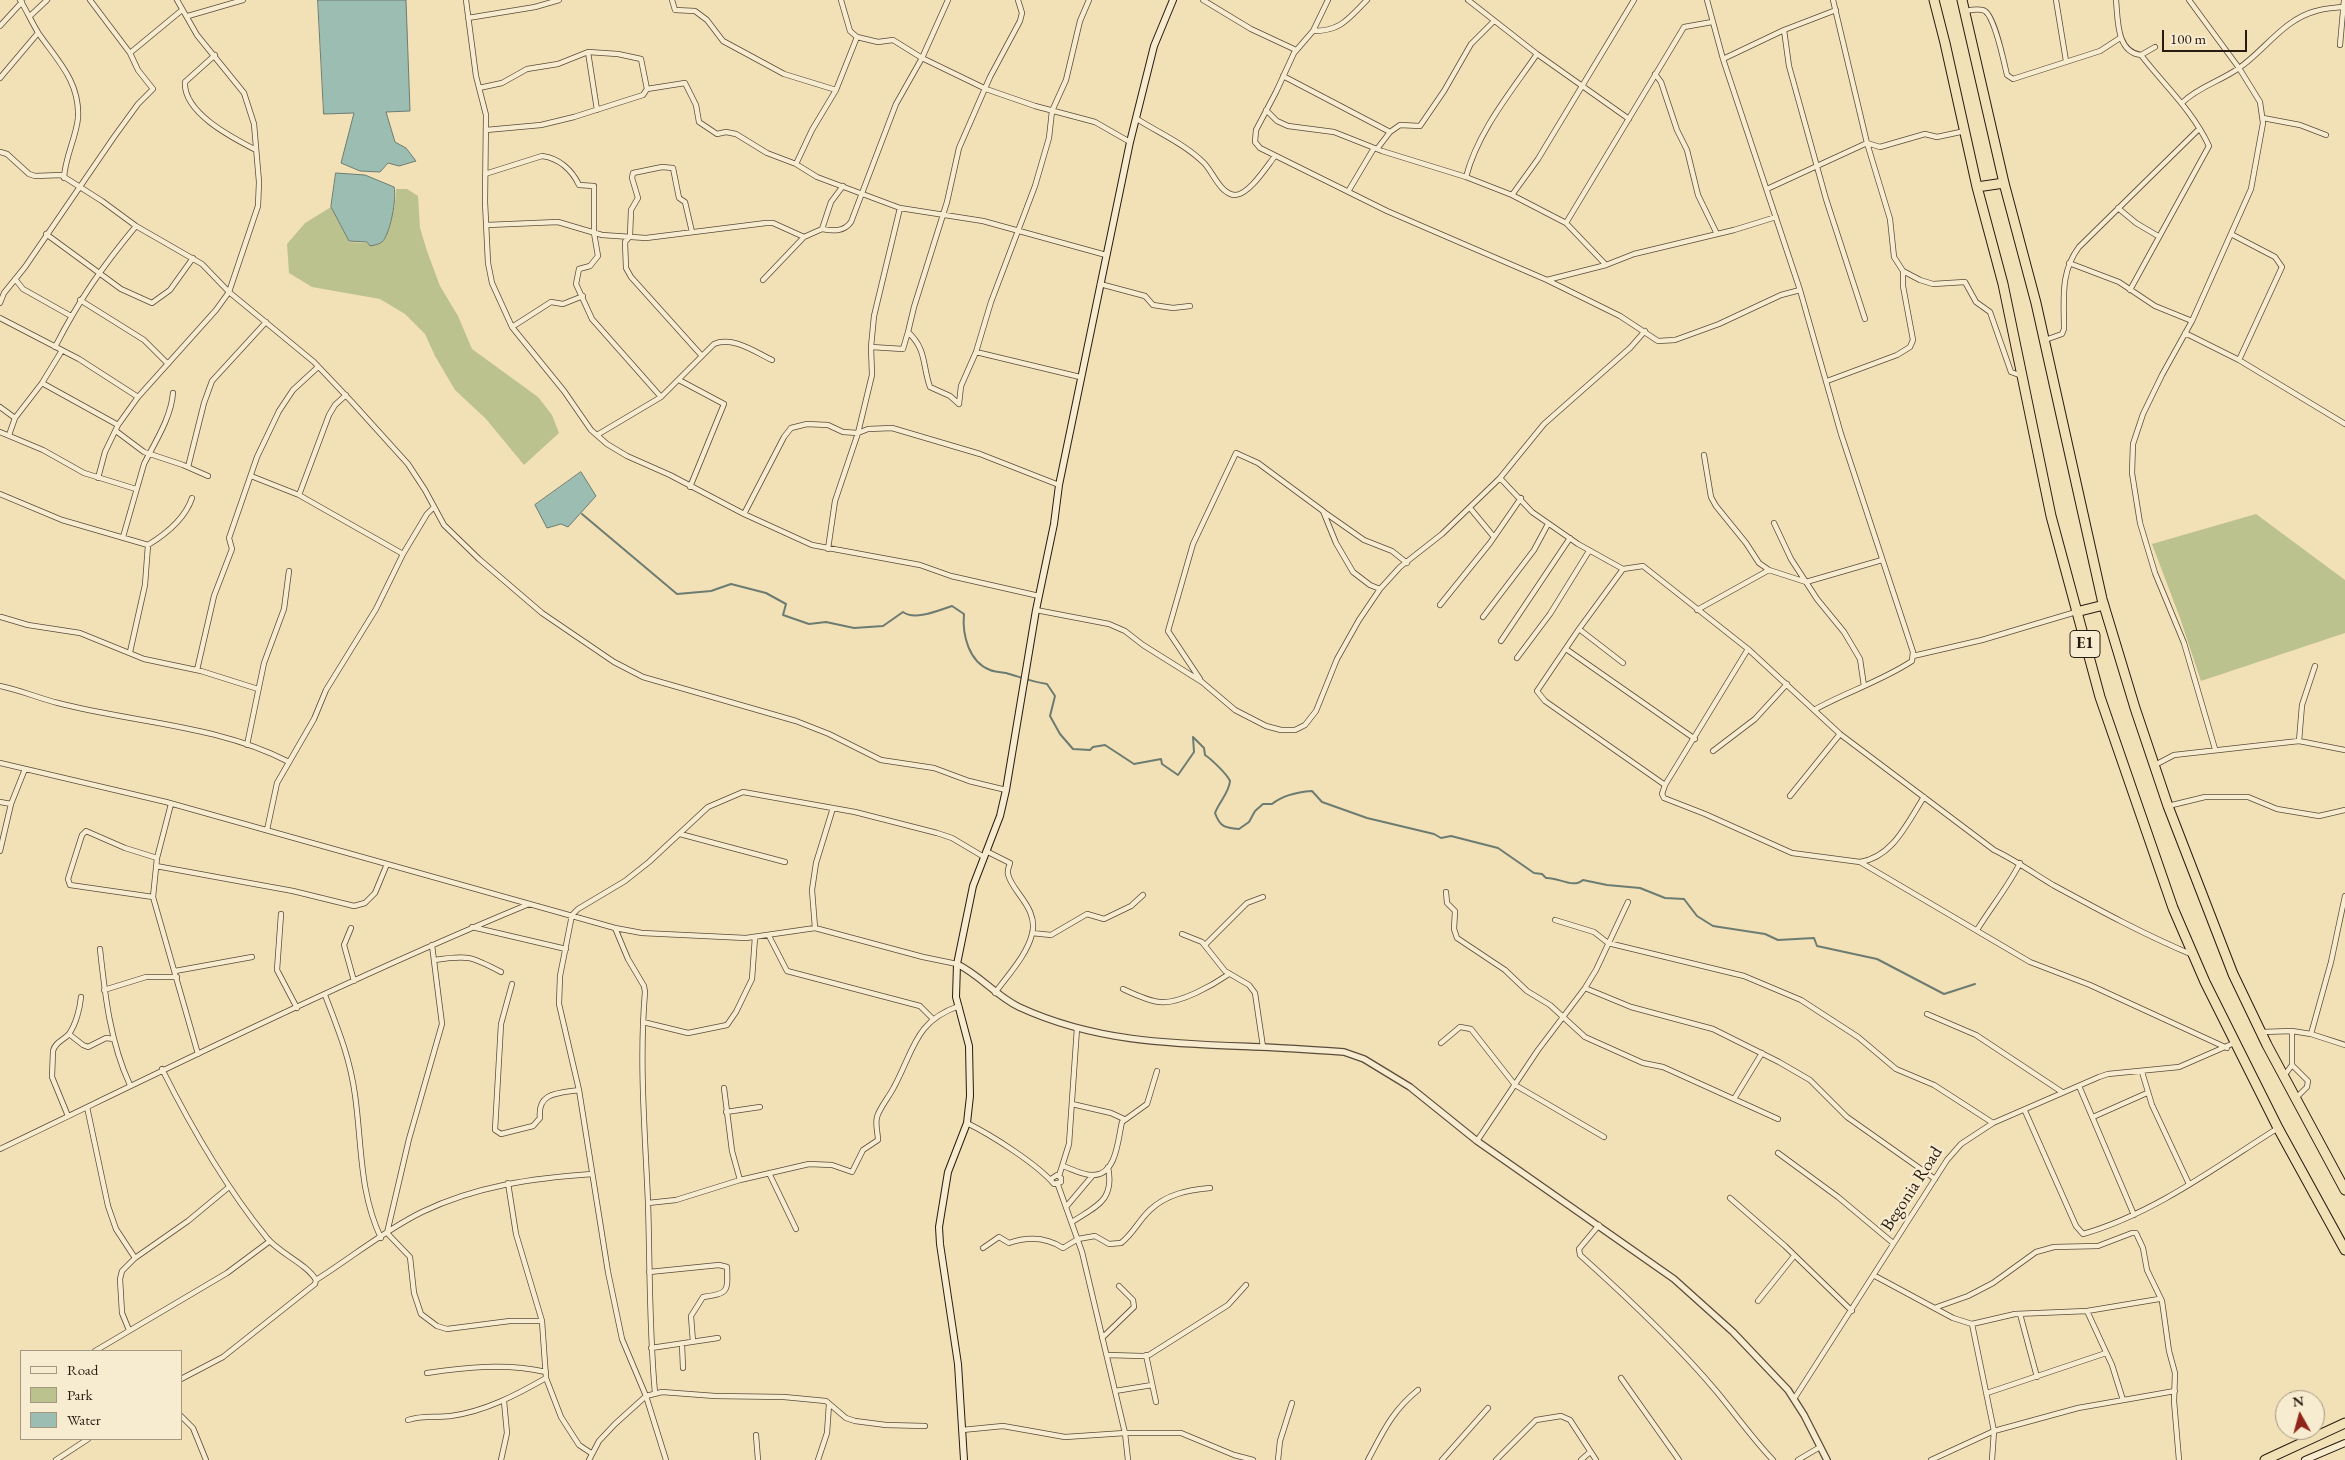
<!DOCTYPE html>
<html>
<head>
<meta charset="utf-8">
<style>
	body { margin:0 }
	#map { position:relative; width:2345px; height:1460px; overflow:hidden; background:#f2e0b7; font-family:"EB Garamond",serif }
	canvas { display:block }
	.legend { position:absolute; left:20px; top:1350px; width:162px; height:90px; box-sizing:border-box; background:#f7ebd0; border:1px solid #a49883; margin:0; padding:6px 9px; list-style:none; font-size:15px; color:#281b10 }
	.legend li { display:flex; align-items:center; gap:10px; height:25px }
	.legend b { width:25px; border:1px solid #a49883 }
	.north { position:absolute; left:2275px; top:1390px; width:50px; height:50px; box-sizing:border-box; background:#f7ebd0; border:1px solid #a49883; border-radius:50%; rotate:353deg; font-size:14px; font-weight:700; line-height:20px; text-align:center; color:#281b10 }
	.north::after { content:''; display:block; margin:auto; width:18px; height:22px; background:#8f2418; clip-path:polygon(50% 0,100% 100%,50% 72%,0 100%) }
	.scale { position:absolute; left:2162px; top:30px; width:85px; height:22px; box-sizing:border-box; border:2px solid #281b10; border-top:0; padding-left:6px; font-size:15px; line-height:18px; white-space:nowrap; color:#281b10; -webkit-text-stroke:4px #f7ebd0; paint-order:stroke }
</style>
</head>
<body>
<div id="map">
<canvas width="2345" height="1460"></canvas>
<ul class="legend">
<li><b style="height:6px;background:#f7ebd0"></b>Road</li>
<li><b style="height:14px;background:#bcc28e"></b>Park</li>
<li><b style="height:14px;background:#9bbdb2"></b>Water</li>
</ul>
<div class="north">N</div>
<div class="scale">100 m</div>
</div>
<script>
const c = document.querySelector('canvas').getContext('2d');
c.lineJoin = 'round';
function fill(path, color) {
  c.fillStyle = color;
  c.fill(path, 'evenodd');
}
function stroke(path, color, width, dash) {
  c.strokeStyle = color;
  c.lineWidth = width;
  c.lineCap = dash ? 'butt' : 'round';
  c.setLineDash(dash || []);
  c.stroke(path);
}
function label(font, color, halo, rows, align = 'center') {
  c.font = font + ' "EB Garamond",serif';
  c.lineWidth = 4.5;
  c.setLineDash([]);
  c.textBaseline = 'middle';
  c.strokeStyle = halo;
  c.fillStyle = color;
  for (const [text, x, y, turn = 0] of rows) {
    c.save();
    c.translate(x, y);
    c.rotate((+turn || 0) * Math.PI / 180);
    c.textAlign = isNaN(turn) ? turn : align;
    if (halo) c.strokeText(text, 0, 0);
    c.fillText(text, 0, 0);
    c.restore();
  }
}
const green = new Path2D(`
	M396,189H407L418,196L420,228L427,251L440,286L458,316L472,349L538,397L552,415L559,433L524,465L486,419L455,390L435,356L425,334L405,314L380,299L312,287L289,273L287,244L305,223L331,207L349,242L367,243L370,246C376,245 381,245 384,240C390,232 397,198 396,189Z
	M2256,514L2345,580V633L2201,681L2180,618L2152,544Z`);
const water = new Path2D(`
	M318,0H406L410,111L386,112L395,142L406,148L416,161L399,166L388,163L380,172L360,171L341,163L354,113L324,114Z
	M336,173L365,175L394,187C397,198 390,235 382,242C378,245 374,245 370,246L367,242L349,241L331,207Z
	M581,472L596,496L568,527L561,524L547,528L535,505Z`);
const stream = new Path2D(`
	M582,514L677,594L711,591L731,584L766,593L786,604L783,615L809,624L826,622L854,628L883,626L903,612C915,621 939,610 952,606L964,614C962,635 969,662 990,670C995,672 1001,672 1006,673C1020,677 1032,682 1047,684L1055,696L1050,716L1060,734L1073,749L1090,750L1093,747L1105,745L1134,764L1161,759L1162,764L1178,775L1194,752L1193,737L1204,748L1205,755C1211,759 1227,774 1230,781C1229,793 1219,802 1215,813C1220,827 1225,828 1239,829L1249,822L1255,811L1263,804H1272C1282,796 1298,792 1312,791L1322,802L1367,818L1434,834L1441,838L1451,836L1498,848L1534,873L1542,874L1546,878C1558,877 1573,889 1583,880L1607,885L1640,888L1665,898L1684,899L1697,916L1713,926L1765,934L1778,940L1814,938L1817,946L1877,959L1944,994L1975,984`);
const minor = new Path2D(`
	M20,0C27,11 32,23 39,34C58,61 80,82 78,118C76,138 65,157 64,178
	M466,0L476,76L486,115L485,202L488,263L492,283L512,327L564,391L591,430L607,444L627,456L670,475L744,514L812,545L920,565L951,576L1039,596
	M672,0L675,10L695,11L707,20L723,41L784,74L836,90
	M841,0L850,31L857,37L878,42L893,40L922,58L986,89L1035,106L1095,122L1130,142
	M1203,0L1251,29L1296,50
	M1328,0L1313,31L1294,53L1276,92L1256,130L1255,142L1260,148L1387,211L1547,280L1620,316L1658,341L1675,340L1719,324L1781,295L1800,290
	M1468,0L1537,54L1629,119
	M1707,0L1723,59L1800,290L1841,434L1913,652L1912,661C1882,681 1846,692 1814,710
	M2056,0L2066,61
	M2116,0C2118,19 2116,52 2141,55L2155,47
	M2189,0L2239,68L2260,102L2263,123L2251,189L2192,321L2162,375L2143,414L2133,444L2132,473L2140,523L2155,573L2184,643L2215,749
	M1965,11C1971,10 1980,8 1985,11C1995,18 2004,62 2007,75L2013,79L2100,51L2120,38
	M30,16L47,0
	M188,16L243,0
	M468,18L535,7L559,0
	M0,26L22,2
	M1784,30L1789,66L1826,199L1865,319
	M1313,31C1341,31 1348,19 1367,0
	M2340,45L2344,0
	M588,52L597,110
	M130,53L182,10
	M215,55L185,82C183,113 233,138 256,150
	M1723,59L1784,30L1836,10
	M1655,74L1661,82L1677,130L1687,150L1698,195L1717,234
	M1283,76L1390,132L1400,125L1420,126L1444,91L1471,44L1494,21
	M0,78L38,33
	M479,88L502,83L527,69L558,64L588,52L618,54L641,59L647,89L643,95L574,117L541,125L486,130
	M647,89L685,83L696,105L699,122L717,134L726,132L736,134L767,153L796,164L817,177L900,208L983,221L1106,255
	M2183,102C2198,87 2221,81 2239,68C2264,51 2284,19 2316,11C2324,8 2334,8 2342,7
	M1266,110L1277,121L1288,126L1334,132L1382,151L1466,177L1512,195L1566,223L1606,265
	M2263,118L2300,125L2326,135
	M1137,119C1159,133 1185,144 1204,163C1213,172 1220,194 1235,195C1249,195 1267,166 1275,156
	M1377,149L1390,132
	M0,152L7,154L29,174L35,176L61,175L102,201L136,226L202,264L229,292L314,362L351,401L408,464L425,490L444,525L479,559L542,613L614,662L643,677L796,721L829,734L881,760L934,768L969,781L1006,790
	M796,164L812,130L836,90L857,37
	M485,174L542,156C559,158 572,170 579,185L594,186V233L598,256L590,266L579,269L576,284L592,319L661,397
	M1466,177C1478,131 1511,92 1537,54
	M1767,189L1867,143L1880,147L1925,134L1937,137L1965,131
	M1349,190L1374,148
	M1512,195L1538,159L1634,0
	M2118,208L2136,223L2158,236
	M1566,223L1684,27L1712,22
	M487,225L558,222L602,235L646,238L766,223H773L804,237
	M822,229C833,231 844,232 851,222L896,104L922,58L948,0
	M692,232L685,202L679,198L673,168L662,167L633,173L632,178L638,198L631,210L630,236L625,242L626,268L631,277L702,356
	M46,234L121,289L152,303L170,290L193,258
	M2231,234L2275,257L2282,267L2239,360
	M2069,263L2119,282L2155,306L2192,321
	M1903,271L1920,280L1933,284L1965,282L1976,302L1990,312L2011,372L2022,376
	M15,279L23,289L71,316
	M763,280L804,237L822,229L831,202L843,186
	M1547,280L1606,265L1634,254L1734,230L1776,217
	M1100,284L1145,296L1153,305L1173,308L1190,306
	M2130,290L2209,146C2193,111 2164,85 2141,55
	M80,300L144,340L168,364
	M0,303L4,293L25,267L114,137L138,104L153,89L138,70L130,53L90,0
	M0,318L79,359L138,397
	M512,327L551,302L563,304L583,296
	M2185,333L2239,360L2345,424
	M2045,340L2062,334L2064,329C2064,299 2060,272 2079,247L2199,129
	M55,347C79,300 102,267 136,226
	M871,347L903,349L908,332
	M976,352L1080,377
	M679,380L724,404L690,487
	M1827,381L1897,355L1910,347L1913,340L1903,286V271L1894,257L1890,219L1867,143L1833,0
	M42,383L118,425
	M959,404L950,396L930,387C922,364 927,350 908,332L914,307L947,202L959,148L990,77L1020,21L1022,13L1018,0
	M959,404L961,386L976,352L991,302L1035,186L1049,138L1052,111L1066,80L1080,21L1089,0
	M0,407L15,418
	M116,431L144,452L183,465L208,476
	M0,432L43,450L84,473L136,489
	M9,435L15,418L42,383L61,352
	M597,435L661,397L714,344C733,336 755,352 772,360
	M1704,455L1711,497L1716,506L1746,543L1759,563L1769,570L1806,582L1882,560
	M188,467L204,403L212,381L266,322
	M251,476L299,495L403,554
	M98,478L105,452L118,425L138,397L216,310L229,292L258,206L259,182L254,124L244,93L197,35L177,0
	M1500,478L1544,424L1630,348L1645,331
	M0,494L62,520L148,545
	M299,495L329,415L335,405L346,395
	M1470,508L1494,537
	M1324,512L1364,540L1392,551L1407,563
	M744,514L784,437L791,428L807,424L828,425L843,432L858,433L868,429L892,428L980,454L1059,485
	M1774,523L1791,559L1817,599L1844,632L1860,659L1864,686
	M123,537L144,464C155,442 171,418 173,393
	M828,549L835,501L858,433L872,375L871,347L874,316L900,208
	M1623,569L1579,629L1537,691L1545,701L1665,785
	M1440,605L1490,543L1521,498
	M1036,610L1109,624L1125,631L1143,645L1202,682L1235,710L1266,726L1281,730H1295L1305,725L1316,711L1337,659L1359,620L1380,589L1400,567L1442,534L1500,478L1532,512L1578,544L1623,569L1643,566L1748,649L1840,734L1994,850C2015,860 2033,873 2053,885C2099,910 2145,935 2193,955
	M1697,610L1769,570
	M1,617L28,625L80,633L144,659L201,671L258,689
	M1483,617L1534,550L1548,524
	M1579,629L1623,663
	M1501,641L1570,538
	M1566,649L1695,739
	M1748,649L1665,785L1662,794L1664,798L1705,814L1792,853L1860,862C1893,857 1907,823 1924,797
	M130,652L145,585L148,545C166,534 185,519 192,498
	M1913,656L1982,640L2076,612
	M1517,658L1550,614L1589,551
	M197,670L214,596L232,549L229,538L257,457L279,411L293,390L318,367
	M1200,679L1168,631L1193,544L1236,453L1258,463L1323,511L1336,543L1353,572L1370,585L1380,589
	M0,686C20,690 38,698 58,703C135,723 218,725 289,762
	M2299,741L2302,705L2315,666
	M247,745L264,663L284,609L289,571
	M1713,751L1755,719L1787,684
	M0,763L166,802L615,928L642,933L746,938L815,928L923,957L957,964
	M2155,765L2174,755L2299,741L2345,750
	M1790,796L1840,734
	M0,802L11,804
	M171,804L157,858L153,897L198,1054
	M2168,806L2205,797H2248L2277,809L2319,816L2345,810
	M267,830L277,783L314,719L326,690L376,609L403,554L427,514L434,507
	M680,834L785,862
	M0,851L11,804L25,769
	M986,851L1010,863C1009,867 1007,870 1008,874C1011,891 1039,908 1032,934C1027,955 1008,975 995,993
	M1860,862L2030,962L2090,985L2227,1048
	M156,866L293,891L354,906L365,903L375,893L387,864
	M1446,892L1447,903L1455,911L1454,929L1457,938L1505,970L1527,991L1550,1005L1585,1037L1643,1063L1663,1067L1778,1119
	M153,897L70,885L68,879L82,835L86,831L125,848L157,858
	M281,914L277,970L297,1008
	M1555,920L1594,932L1608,943L1744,976L1801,1000L1858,1037L1896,1069L1934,1085L1993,1123
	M472,927L566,949
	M351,928L344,945L354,981
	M615,928L628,959L644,986L645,992C639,1062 645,1132 648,1202C650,1266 649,1329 655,1393
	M815,928L812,890L816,863L833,808
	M1977,930C1991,907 2008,887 2020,863
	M1032,933L1051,935L1087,914L1104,919L1131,906L1143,895
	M1182,934L1202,942L1225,971L1249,985L1255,993L1263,1047
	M769,936L787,971L920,1006L932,1018
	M432,945L442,1024L409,1139L387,1233L410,1257L414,1293L421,1314L437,1326L447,1329L510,1321H542
	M1205,945L1247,903L1263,897
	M100,949C105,995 110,1042 130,1085
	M434,960C468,955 471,956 501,972
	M175,971L252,957
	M512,984L501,1024L495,1130L501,1134L533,1126L540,1118C537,1092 559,1093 579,1090
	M1585,988L1631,1007L1713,1029L1779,1062L1810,1080L1847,1117L1935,1179
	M1123,989C1134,994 1148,1001 1160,1002C1180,1004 1213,985 1229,974
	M104,990L146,977H177
	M325,995C338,1029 350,1058 355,1095C362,1144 359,1192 381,1238
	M1927,1014L1976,1035L2062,1092
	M643,1022L688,1033L727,1025L736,1012L752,979L755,937
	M2262,1032L2292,1031L2311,1034L2345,1045
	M69,1034L83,1045L88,1047L106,1038L114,1039
	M2311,1034L2331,962L2345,896
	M1441,1043L1460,1027L1471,1029L1515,1085L1604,1137
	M2292,1065L2308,1081L2307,1087L2296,1098
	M162,1069C192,1129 225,1186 267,1238C279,1253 307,1264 316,1280L315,1284L223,1357L181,1379
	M2142,1072L2152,1105L2189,1184
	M2284,1076L2292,1065V1031
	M2079,1086L2134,1215
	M724,1088L732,1151L740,1180
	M1734,1099L1762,1053
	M1072,1104L1111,1113L1124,1119
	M87,1107L108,1206L116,1229L135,1258
	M2025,1111L2076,1226L2083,1234C2153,1214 2216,1167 2278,1128
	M726,1112L760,1107
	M68,1116L52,1077L53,1051C55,1042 64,1040 69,1034C76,1024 80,1008 81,997
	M2093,1117L2147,1093
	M967,1123C993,1136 1037,1164 1054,1184L1061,1182V1178L1057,1175L1051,1179
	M1477,1141L1538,1050L1585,988L1596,970L1628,902
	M0,1149C175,1065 350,978 529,904
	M1778,1153L1838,1197L1893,1243
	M1063,1166C1072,1169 1084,1176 1094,1175C1117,1174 1118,1138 1122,1122L1147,1104L1157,1071
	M769,1173L796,1229
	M1059,1176L1069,1144L1077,1028
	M508,1183L516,1234L542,1321L546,1378L561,1417L579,1445L591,1453
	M1058,1185L1082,1252L1125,1433L1128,1460
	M1730,1198L1785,1246L1852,1311
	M648,1203L676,1200L740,1180L809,1164L832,1165L852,1172L863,1150L878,1140C878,1133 875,1125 877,1117C880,1107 889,1097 894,1087C914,1050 915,1021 959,1006
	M1066,1207L1093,1175
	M1072,1222C1096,1206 1115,1201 1108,1167
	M1599,1225L1579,1249L1580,1255C1628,1298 1676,1343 1717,1392C1736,1415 1753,1439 1773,1460
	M983,1248L999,1237L1009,1243C1029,1236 1046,1237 1063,1248L1078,1239L1095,1236L1109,1244L1121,1243C1133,1234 1139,1220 1150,1210C1167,1194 1188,1190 1210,1188
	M649,1272L719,1265L727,1267C728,1293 728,1293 703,1297L691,1316L693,1342
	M1875,1276L1953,1318L1972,1324L2015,1314L2087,1311L2159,1299
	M316,1280C351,1258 385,1230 422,1212C476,1186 533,1178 592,1174
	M1758,1301L1794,1256
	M1937,1307L1968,1296L1993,1283L2036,1252L2054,1247L2098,1246L2132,1233H2136L2143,1248L2147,1270L2162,1301L2169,1351L2175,1373L2174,1401L2179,1460
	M2087,1311L2112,1365L2123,1400
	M2020,1314L2037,1377
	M1972,1324L1994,1431L2078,1408L2175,1391
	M129,1330L122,1313L120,1279L122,1271L135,1258L188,1221L229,1187
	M1102,1338L1134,1307L1133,1300L1119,1286
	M682,1344L683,1368
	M651,1348L718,1338
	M95,1351L227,1273L270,1241
	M1107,1355L1143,1356L1149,1355L1228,1305L1246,1285
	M1146,1355L1156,1402
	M427,1373C466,1367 507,1363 546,1372
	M1621,1378L1679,1460
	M1115,1391L1152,1385
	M1987,1393L2106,1353
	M1794,1399L1947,1160L1961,1144L1993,1123L2099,1077L2108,1074L2179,1067L2234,1043
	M181,1416L193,1428L206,1460
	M408,1420C423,1415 437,1418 451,1416C486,1411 516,1395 546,1378
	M962,1430L1003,1426L1065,1437L1125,1433H1181L1234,1455L1253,1460
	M756,1435L758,1460
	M56,1460L88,1439
	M501,1460L507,1433L504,1401
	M589,1460L599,1441L615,1424L646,1396L662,1392L715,1396L784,1397L826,1401L846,1418L855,1421L886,1425L925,1426
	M666,1460L646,1396L622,1339L608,1272L579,1090L559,1004L560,976L572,915L578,909L625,881L649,862L708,807L743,792L855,812L937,833L952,838L984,857
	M818,1460L827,1433L829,1404
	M1278,1460L1280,1441L1292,1403
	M1368,1460C1383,1432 1392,1411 1418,1390
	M1442,1460L1488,1408
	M1496,1460L1536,1420L1561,1416L1570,1420L1596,1460
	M1581,1460L1590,1452
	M1798,1460L1820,1447
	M1931,1460L1994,1431L1992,1460`);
const tertiary = new Path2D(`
	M957,964C980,975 996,996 1019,1007C1097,1043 1176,1044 1261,1047C1288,1048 1316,1050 1344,1052L1364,1059L1410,1087L1477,1141L1674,1279L1733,1332L1788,1390L1804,1415L1827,1460`);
const secondary = new Path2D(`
	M964,1460L958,1364L940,1244L939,1227L948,1172L967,1123L970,1096L969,1046L956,997L957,964L973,886L1000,816L1006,790L1036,610L1054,524L1059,485L1130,142L1154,46L1173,0
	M2305,1460L2345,1443`);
const motorway = new Path2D(`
	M1934,0L1945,43L1977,187L2003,284L2051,516L2100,697L2173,908L2205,982L2278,1128L2345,1250
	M1962,0L2004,183L2036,303L2102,599L2135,708L2168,806L2233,974L2267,1045L2345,1190
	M1977,187L2004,183
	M2076,612L2104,605
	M2265,1460L2345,1423`);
const shields = [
	[2085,644,30]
];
const shieldNames = [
	["E1",2085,644]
];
const streetNames = [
	["Begonia Road",1912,1189,-57]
];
fill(green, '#bcc28e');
fill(water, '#9bbdb2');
stroke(water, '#6d7c71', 1);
stroke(stream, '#6d7c71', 2);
stroke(minor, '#5a4c3a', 6);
stroke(tertiary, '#5a4c3a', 8);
stroke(secondary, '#281b10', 8);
stroke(motorway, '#281b10', 11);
stroke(minor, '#f7ebd0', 4.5);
stroke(tertiary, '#f7ebd0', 5.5);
stroke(secondary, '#f7ebd0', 6);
stroke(motorway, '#f2e0b7', 9);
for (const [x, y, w] of shields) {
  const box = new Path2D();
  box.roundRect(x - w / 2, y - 13.5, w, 27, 4);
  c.fillStyle = '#f7ebd0';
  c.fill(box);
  stroke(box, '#281b10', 1);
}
label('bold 16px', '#281b10', null, shieldNames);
label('18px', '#281b10', '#f7ebd0', streetNames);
</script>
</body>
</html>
